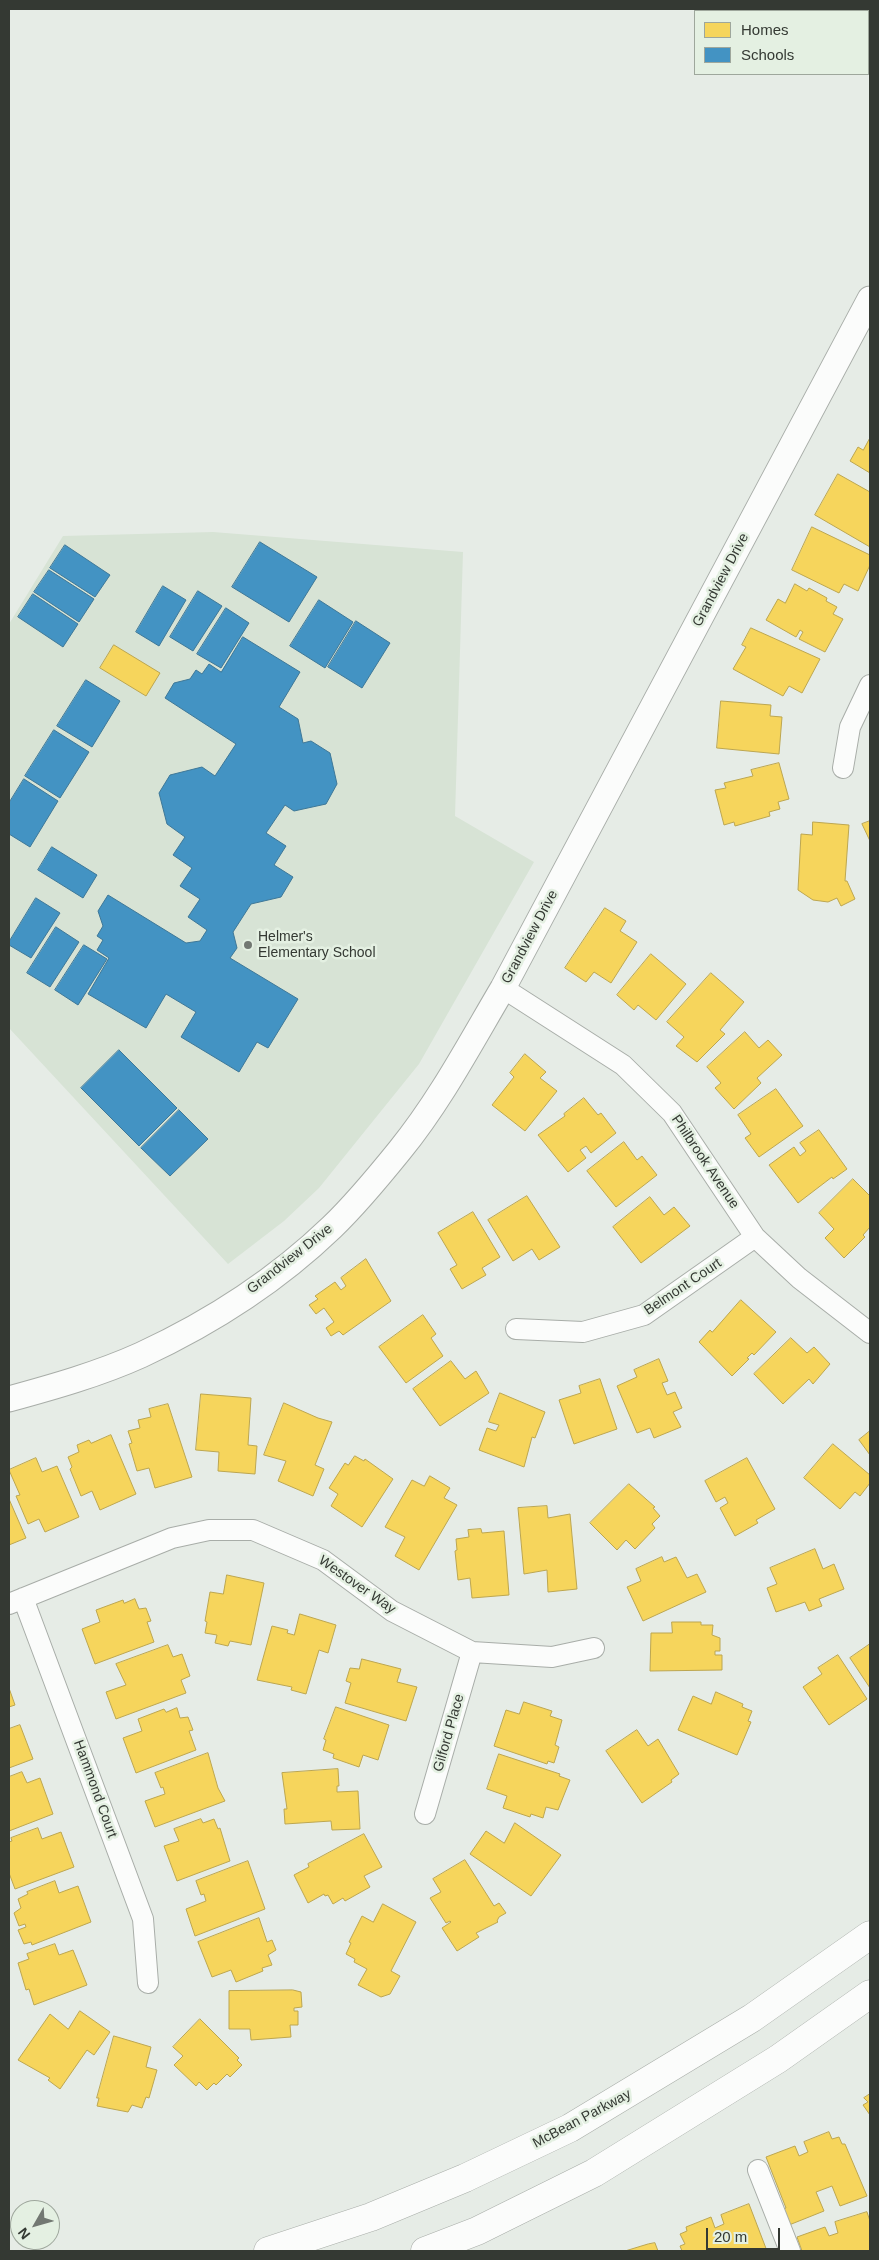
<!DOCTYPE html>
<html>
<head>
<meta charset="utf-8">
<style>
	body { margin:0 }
	#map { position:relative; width:879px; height:2260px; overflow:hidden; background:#e6ece6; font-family:Arial,sans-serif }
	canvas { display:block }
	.frame { position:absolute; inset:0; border:10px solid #343933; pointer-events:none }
	.legend { position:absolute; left:694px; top:10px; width:175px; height:65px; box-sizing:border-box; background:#e4f0e2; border:1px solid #9ea79c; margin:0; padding:6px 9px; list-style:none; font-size:15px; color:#343933 }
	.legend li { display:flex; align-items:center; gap:10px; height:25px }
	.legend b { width:25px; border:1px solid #9ea79c }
	.north { position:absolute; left:10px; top:2200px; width:50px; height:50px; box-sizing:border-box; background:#e4f0e2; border:1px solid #9ea79c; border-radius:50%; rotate:232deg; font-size:14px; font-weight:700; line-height:20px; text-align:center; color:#343933 }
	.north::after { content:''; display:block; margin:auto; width:18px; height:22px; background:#727872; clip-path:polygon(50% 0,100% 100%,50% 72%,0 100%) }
	.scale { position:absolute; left:706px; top:2228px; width:74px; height:22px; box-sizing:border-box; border:2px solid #343933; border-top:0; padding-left:6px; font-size:15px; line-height:18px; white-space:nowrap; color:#343933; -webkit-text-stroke:4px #e4f0e2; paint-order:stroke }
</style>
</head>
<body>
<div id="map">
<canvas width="879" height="2260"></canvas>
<div class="frame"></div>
<ul class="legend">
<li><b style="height:14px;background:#f6d55c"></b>Homes</li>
<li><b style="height:14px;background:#4393c3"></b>Schools</li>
</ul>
<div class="north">N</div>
<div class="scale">20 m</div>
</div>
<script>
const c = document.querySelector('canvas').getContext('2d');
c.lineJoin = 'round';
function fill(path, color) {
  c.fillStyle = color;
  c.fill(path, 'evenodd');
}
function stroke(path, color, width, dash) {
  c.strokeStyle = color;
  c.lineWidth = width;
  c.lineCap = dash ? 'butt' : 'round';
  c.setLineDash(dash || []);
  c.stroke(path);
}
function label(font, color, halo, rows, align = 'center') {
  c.font = font + ' Arial,sans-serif';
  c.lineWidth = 5;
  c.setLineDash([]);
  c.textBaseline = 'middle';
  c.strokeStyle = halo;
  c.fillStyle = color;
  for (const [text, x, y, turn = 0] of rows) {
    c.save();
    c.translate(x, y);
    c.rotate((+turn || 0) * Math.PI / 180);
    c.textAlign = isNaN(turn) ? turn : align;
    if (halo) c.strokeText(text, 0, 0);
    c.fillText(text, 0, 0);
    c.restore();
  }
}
const built = new Path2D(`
	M213,532L463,552L455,816L534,862L419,1064L319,1188L284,1221L228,1264L9,1028V624L63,536Z`);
const homes = new Path2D(`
	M870,438V473L850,461L858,447L863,450Z
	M838,474L870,492V547L815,515Z
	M812,527L870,555V565L858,591L844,584L839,593L792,570Z
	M795,584L807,591L809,588L827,598L826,601L837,607L833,614L843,619L825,652L799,639L803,632L800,630L796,637L766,620L778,599L785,603Z
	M751,628L820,659L802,693L789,686L783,696L733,669L746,647L742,645Z
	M114,645L160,673L146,696L100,668Z
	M721,701L771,705L770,716L782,717L779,754L717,748Z
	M779,763L789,799L778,802L780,809L769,812L770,816L735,826L734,822L724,825L715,790L726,788L724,783L753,776L751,770Z
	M870,821V841L862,824Z
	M813,822L849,825L845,881H847L855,899L841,906L837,898L828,902L813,900L798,890L801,834L812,835Z
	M605,908L626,921L620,931L637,942L611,983L594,972L586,982L565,968Z
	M651,954L686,984L656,1020L638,1005L634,1010L617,995Z
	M711,973L744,1002L720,1030L725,1034L697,1062L676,1046L684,1037L667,1022Z
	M745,1032L759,1048L768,1040L782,1055L757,1078L761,1083L734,1109L715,1088L721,1083L707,1067Z
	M525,1054L546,1072L540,1078L557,1091L525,1131L492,1105L514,1077L510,1073Z
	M776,1089L803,1126L759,1157L745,1138L751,1134L738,1115Z
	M584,1098L598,1115L601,1113L616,1133L591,1153L586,1146L580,1150L586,1158L568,1172L538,1135L565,1116L564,1114Z
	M819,1130L847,1169L833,1179L832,1177L798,1203L769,1165L794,1147L800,1156L806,1151L800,1143Z
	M624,1142L637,1160L642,1156L657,1175L616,1207L587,1171Z
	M853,1179L870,1196V1227L863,1235L865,1237L844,1258L825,1238L834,1229L819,1213Z
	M527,1196L560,1247L539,1260L532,1249L513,1261L488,1220Z
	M650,1197L664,1215L674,1207L690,1226L641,1263L613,1227Z
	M473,1212L500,1257L482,1268L486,1275L462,1289L450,1269L457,1265L438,1233Z
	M366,1259L391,1301L343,1335L339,1331L331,1336L326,1328L334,1322L324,1308L316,1314L309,1305L318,1299L315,1296L335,1282L341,1290L346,1286L341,1278Z
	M741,1300L776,1332L754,1355L752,1353L747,1358L749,1359L732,1376L699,1342L710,1330L712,1332Z
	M423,1315L436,1334L431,1338L443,1356L406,1383L379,1347Z
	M791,1338L807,1353L814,1347L830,1364L813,1384L809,1379L783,1404L754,1374Z
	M659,1359L668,1381L662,1383L667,1395L675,1392L682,1408L673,1412L681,1427L654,1438L650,1428L637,1433L617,1386L637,1377L634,1370Z
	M451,1361L465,1379L476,1371L489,1393L440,1426L413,1389Z
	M600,1379L617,1429L574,1444L559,1400L581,1393L579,1386Z
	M500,1393L545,1412L535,1438L532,1437L524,1467L479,1450L487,1428L496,1431L499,1425L489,1422Z
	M201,1394L251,1398L248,1445L257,1446L255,1474L218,1471L219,1452L196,1450Z
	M284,1403L318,1418L332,1422L315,1465L324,1469L313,1496L278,1481L286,1461L264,1455Z
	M168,1404L192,1477L155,1488L149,1468L137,1471L129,1444L132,1443L128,1431L140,1428L138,1420L151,1417L149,1409Z
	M870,1431V1455L859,1440Z
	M111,1435L136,1494L100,1510L92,1491L81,1496L70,1469L72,1467L68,1457L79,1452L77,1445L89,1440L91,1443Z
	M833,1444L870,1475V1483L860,1496L855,1492L840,1509L804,1478Z
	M355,1456L364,1461L365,1459L393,1479L362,1527L331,1506L338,1494L329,1488L345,1463L348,1465Z
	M36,1458L42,1472L57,1466L79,1517L45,1532L39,1519L28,1524L16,1496L20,1495L9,1470Z
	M747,1458L775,1509L756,1520L758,1523L735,1536L720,1508L728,1503L725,1497L716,1502L705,1481Z
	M430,1476L450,1488L444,1498L457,1505L419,1570L395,1556L405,1537L385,1527L412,1480L424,1486Z
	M629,1484L655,1507L653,1508L660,1516L652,1524L655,1528L635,1549L626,1540L617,1550L590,1523Z
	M9,1499L26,1538L9,1545Z
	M547,1506L548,1518L570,1514L577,1589L548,1592L547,1570L524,1574L518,1508Z
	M481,1529L482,1533L504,1531L509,1595L472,1598L470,1578L458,1580L455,1551L457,1550L456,1539L469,1537L468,1530Z
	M815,1549L823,1569L834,1564L844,1589L819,1599L822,1606L809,1611L805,1602L776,1612L767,1588L777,1584L770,1568Z
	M662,1557L664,1562L676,1557L687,1578L697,1574L706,1592L643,1621L627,1587L641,1581L636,1569Z
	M227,1575L264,1583L251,1645L230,1641L228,1646L215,1643L217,1635L205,1633L207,1622L205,1621L210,1592L223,1594Z
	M135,1599L139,1609L146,1608L151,1621L147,1622L154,1642L95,1664L82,1629L100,1622L96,1610L123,1600L124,1603Z
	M300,1614L336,1625L328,1653L319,1650L306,1694L291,1690L292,1687L257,1680L272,1626L288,1630L287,1633L294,1635Z
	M672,1622H701V1625H713L712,1635L720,1638V1651H715V1655H722V1670L650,1671L651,1633H672Z
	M870,1644V1688L850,1658Z
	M168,1645L173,1657L182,1654L190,1676L181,1680L186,1693L116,1719L106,1692L126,1685L116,1664Z
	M838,1655L867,1699L829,1725L803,1687L822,1674L818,1668Z
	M362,1659L401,1669L397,1682L417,1687L406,1721L345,1703L351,1683L346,1681L350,1668L359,1669Z
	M9,1688L15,1705L9,1707Z
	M716,1692L743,1704L742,1707L752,1711L748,1721L751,1722L737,1755L678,1730L693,1696L711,1704Z
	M524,1702L552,1711L550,1716L562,1720L555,1745L559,1747L554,1763L548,1761L547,1764L494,1746L506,1710L519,1714Z
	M336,1707L389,1725L378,1760L363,1755L359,1767L333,1758L334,1754L323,1750L326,1740L324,1739Z
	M177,1708L180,1718L188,1717L193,1730L189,1731L196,1750L136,1773L123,1738L142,1731L138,1719L164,1709L166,1712Z
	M20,1725L33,1759L9,1768V1729Z
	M637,1730L648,1746L658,1739L679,1774L671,1780L672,1782L642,1803L606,1751Z
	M208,1753L218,1788L225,1801L155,1827L145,1801L165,1794L163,1787L161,1788L155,1773Z
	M499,1754L560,1774L559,1776L570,1780L558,1810L546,1807L543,1818L531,1814L530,1817L503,1808L507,1796L487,1789Z
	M338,1769L339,1786H337V1792L358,1791L360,1829L332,1830L331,1821L285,1824L284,1809H287L282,1773Z
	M22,1772L27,1783L40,1778L53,1814L9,1831V1777Z
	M201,1819L203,1823L214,1819L218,1829L220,1828L230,1861L177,1881L164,1846L179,1841L174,1829Z
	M515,1823L561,1855L531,1896L470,1854L486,1831L504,1843Z
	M38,1828L42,1839L61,1832L74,1867L15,1889L9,1873V1842L12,1841L11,1838Z
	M364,1834L382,1867L364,1876L370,1887L345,1901L343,1898L333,1904L328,1895L325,1896L324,1894L308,1903L294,1875L309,1867L308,1864Z
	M465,1860L494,1906L499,1903L506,1913L499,1917L497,1921L498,1922L476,1933L479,1937L457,1951L442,1928L451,1922L450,1921L446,1923L430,1898L441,1892L433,1879Z
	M248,1861L265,1909L195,1936L186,1909L206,1901L204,1894L201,1895L196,1881Z
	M55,1881L59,1893L78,1886L91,1922L32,1945L31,1942L24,1944L18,1930L26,1927L25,1924L19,1926L14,1913L21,1908L18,1899L28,1894L27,1892Z
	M383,1904L416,1922L391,1971L400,1976L390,1994L381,1997L358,1985L367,1969L354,1962L355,1959L346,1954L351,1943L349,1942L362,1916L373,1922Z
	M259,1918L267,1942L272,1940L276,1950L268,1955L272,1965L262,1968L263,1971L236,1982L231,1970L212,1977L198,1942Z
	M55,1944L59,1955L73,1950L87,1985L34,2005L29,1989L26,1990L18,1963L29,1959L27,1954Z
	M293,1990L301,1992L302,2007L294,2008V2011H298V2025H290L291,2037L251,2040L250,2029H229V1991Z
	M80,2011L110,2032L94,2055L87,2050L60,2089L48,2080L50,2078L18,2060L50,2014L68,2029Z
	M200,2019L239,2058L237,2060L242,2065L230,2077L227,2074L216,2085L214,2083L207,2090L199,2082L196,2086L174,2065L183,2056L173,2047Z
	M114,2036L151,2047L146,2067L157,2070L149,2098L146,2097L142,2108L132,2105L128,2112L97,2106L99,2098H97Z
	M870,2094V2115L863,2105L868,2102L864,2098Z
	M829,2132L832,2139L839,2137L842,2144H845L867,2196L840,2206L832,2186L816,2192L824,2211L789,2225L783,2209L786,2208L766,2157L795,2146L799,2156L808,2152L804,2142Z
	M749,2204L767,2251H682L680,2246L685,2244L680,2234L687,2231L686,2227L711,2217L715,2228L724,2224L721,2215Z
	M867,2212L870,2221V2251H802L797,2237L825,2227L829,2236L838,2233L835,2222Z
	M655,2243L658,2251H625L648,2244Z`);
const schools = new Path2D(`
	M260,542L317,577L289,622L232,587Z
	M65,545L110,575L95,597L50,568Z
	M49,570L94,599L79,622L34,592Z
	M163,586L186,600L159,646L136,632Z
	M198,591L222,606L193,651L170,637Z
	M33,594L78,624L63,647L18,617Z
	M319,600L353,622L325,668L290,646Z
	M226,608L249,623L221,668L197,654Z
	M356,621L390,643L362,688L328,667Z
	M243,637L300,672L279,707L298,719L303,743L311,741L330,753L337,784L326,804L294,811L285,805L266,833L286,846L274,865L293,877L281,897L251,904L233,932L237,948L230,958L298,999L268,1048L257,1042L239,1072L181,1037L196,1012L166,994L146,1028L88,994L109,958L97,950L103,940L97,936L103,926L98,911L108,895L186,943L200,941L207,930L188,917L200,899L180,886L192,868L173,855L185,837L167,824L159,793L170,775L202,767L215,776L236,744L165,698L174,683L190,679L196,670L202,674L209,664L221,672Z
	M86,680L120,701L92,747L57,726Z
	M54,730L89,752L60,798L25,776Z
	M24,779L58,801L30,847L9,834V803Z
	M52,847L97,875L83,898L38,870Z
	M36,898L60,913L31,958L9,945V942Z
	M56,927L79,942L50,987L27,973Z
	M84,945L107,959L78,1005L55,990Z
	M119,1050L177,1108L139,1146L81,1088Z
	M179,1110L208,1139L170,1176L141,1148Z`);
const minor = new Path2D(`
	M843,768L850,727L870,685
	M503,988L623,1065L672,1113L755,1237L799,1278L870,1333
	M516,1329L583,1332L644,1315L755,1237
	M23,1598L143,1919L148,1983
	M9,1604L172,1538L209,1530H253L323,1560L392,1611L472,1652L552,1657L594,1648
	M425,1814L472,1652
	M758,2170L790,2251`);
const tertiary = new Path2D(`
	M9,1399C53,1387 99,1374 141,1355C210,1323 278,1279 332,1227C356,1204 379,1176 400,1150C440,1101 471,1042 503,988L870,299`);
const secondary = new Path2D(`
	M268,2251L371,2217L465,2178L570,2128L752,2018L870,1935
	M425,2251L477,2231L594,2173L778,2059L870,1994`);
const markers = [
	[248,945,5,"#727872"]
];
const streetNames = [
	["Grandview Drive",721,580,-62],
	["Grandview Drive",530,937,-62],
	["Philbrook Avenue",705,1162,56],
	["Grandview Drive",290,1259,-38],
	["Belmont Court",683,1287,-34],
	["Westover Way",357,1585,35],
	["Gilford Place",449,1733,-74],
	["Hammond Court",95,1789,70],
	["McBean Parkway",582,2119,-28]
];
const poiNames = [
	["Helmer's",258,937],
	["Elementary School",258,953]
];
fill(built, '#d7e3d5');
fill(homes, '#f6d55c');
stroke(homes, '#bca650', 1);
fill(schools, '#4393c3');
stroke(schools, '#3e7898', 1);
stroke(minor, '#a8ada8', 22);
stroke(tertiary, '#a8ada8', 27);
stroke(secondary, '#a8ada8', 29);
stroke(minor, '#fbfcfb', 20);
stroke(tertiary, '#fbfcfb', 25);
stroke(secondary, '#fbfcfb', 28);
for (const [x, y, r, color] of markers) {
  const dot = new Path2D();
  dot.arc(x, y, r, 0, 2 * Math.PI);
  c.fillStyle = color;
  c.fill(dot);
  stroke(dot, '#e4f0e2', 2);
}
label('14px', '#343933', '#e4f0e2', streetNames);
label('14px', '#343933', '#e4f0e2', poiNames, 'left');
</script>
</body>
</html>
